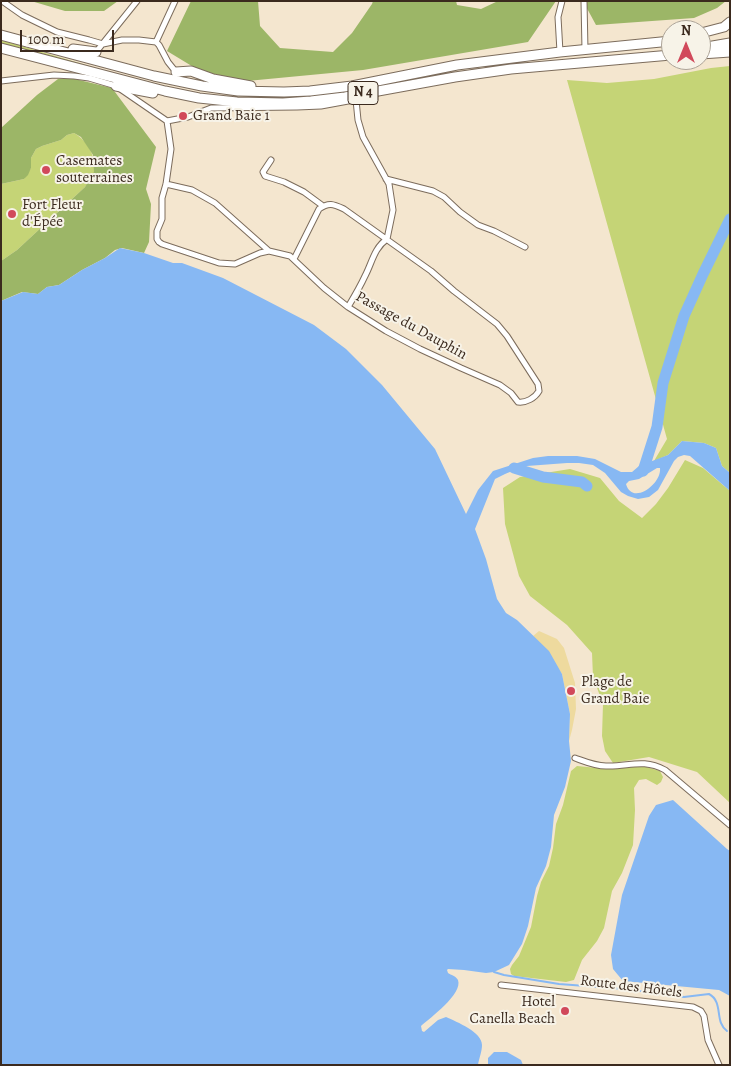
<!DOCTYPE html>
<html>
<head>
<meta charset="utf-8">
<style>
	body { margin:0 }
	#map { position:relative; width:731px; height:1066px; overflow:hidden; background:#f4e6cf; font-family:Alegreya,serif }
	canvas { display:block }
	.frame { position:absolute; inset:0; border:2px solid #3b2a1e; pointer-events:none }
	.north { position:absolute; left:661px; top:20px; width:50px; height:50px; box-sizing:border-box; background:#f7f3e8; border:1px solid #aca397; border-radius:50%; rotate:0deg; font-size:14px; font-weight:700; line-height:20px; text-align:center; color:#3b2a1e }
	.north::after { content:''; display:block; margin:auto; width:18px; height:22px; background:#d1495b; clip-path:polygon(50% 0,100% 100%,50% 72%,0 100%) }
	.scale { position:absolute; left:20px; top:30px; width:94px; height:22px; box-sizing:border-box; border:2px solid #3b2a1e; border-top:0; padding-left:6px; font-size:15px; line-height:18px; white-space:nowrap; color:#3b2a1e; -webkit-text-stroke:4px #f7f3e8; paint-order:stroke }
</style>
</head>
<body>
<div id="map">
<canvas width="731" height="1066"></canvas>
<div class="frame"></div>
<div class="north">N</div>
<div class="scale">100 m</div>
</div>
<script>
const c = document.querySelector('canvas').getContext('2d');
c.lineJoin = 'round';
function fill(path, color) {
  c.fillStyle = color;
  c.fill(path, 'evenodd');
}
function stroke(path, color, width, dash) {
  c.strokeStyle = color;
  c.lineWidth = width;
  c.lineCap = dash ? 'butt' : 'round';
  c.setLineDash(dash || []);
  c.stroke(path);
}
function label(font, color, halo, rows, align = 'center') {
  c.font = font + ' Alegreya,serif';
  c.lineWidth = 4;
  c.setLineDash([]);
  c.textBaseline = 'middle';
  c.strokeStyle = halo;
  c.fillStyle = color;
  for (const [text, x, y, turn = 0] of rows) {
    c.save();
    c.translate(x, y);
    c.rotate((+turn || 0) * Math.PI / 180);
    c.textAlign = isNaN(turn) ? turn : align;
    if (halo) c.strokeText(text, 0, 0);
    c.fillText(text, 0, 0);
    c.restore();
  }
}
const green = new Path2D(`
	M1,40L103,70L1,43Z
	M730,66V473L722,466L716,448L704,443L682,441L668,455L654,461L667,439L567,80L607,83L654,79L711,68Z
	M74,133C87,140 98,159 94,174C92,179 88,183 85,187L17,250L1,261V184L24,179L31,168V158L36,149L42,146L61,140L67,135Z
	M685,460L703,468L730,491V803L697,772L649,757L613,763L605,751L602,736L603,704L593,677L592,653L567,625L530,596L519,576L505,524L503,488L520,477L570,469L600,478L619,501L642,518L656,504L668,488Z
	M577,766L608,769L643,766L660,771L663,777L661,782L657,785L646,779L639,780L634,788L635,810L633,845L622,873L612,891L604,928L597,941L582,960L574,980L566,982L514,976L511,974L510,969L512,965L519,956L531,927L537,896L541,882L549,866L553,848L556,824L563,805L571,771Z`);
const forest = new Path2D(`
	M31,1H118L104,11H65Z
	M191,1H258L260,26L280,48L333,52L352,33L372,4L373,1H456L457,5L481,9L498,1H556L528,42L363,70L247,81L200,71L167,51Z
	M583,1H726L717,8L694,18L596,25Z
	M58,79H75L112,88L156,147L146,189L151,204L149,242L144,253L122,248L115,250L105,258L82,270L59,285L47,287L38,294L22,292L1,301V261L17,250L85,187L94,172L93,155L81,137L74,133L67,135L61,140L42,146L36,149L31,158V168L28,175L24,179L1,184V128L37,95Z`);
const sand = new Path2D(`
	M539,631L557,639L564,648L575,683L576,709L572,730L569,741L570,714L562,674L533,636Z`);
const water = new Path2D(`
	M120,248L144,253L173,263H182L223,278L314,325L346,349L382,385L435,449L466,514L478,490L493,471L533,458L548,456H577L595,459L621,472H632L639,466L668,455L682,441L704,443L716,448L722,466L730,473V491L690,456L684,455L678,457L674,461L658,490L649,497L638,499L628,496L621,492L605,473L593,465L579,463H567L527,466L517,469L505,474L495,479L475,529L486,559L497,599L506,613L517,620L549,651L562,674L570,714L569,741L571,761L565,787L554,815L551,847L546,866L536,888L528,926L522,944L509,965L494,972L486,973L464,970L448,969L447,970L448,973C451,975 456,976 458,980C463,994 430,1018 421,1026L422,1031L424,1032L438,1020L446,1017C457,1022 482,1032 482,1045C482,1052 479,1058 478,1065H1V301L23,292L38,294L47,287L59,285L82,270L105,258ZM657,468H660C662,484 632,506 626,484L629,481L639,479Z
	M673,800L727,849L730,851V996L719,990L623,981L613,969L611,955L622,895L649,816L656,805Z
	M494,1052H507L521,1060L523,1065H488V1058Z`);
const stream = new Path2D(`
	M494,972L504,975L559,984L626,989L684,997L709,994C724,1002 714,1022 727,1031`);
const river = new Path2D(`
	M514,468L543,477L582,482L587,486
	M643,471L657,427L663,383L684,316L703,274L730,219`);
const street = new Path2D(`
	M2,1L22,15L57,32L89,40L103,44L122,40H139L156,42L159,45L168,62L176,72
	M584,1L585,50
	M156,42L175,1
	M96,52L137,1
	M560,52L558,17L562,1
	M1,81L54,75L74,76L89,78L116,86L167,121L188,117L211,108L297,107L321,106L370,97
	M167,121L171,149L166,184L162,198V219L157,231V239L159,242L162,244L219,263L235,264L260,253L269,251L290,256L324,288L348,307L386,331L420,349L461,368L500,385L511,393L518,402C526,403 535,398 539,391L538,384L507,336L497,324L454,291L431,271L344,209C333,204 329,202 319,209L294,259
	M271,160L263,172L265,176L284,182L304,192L323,206
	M386,179L433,191L444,197L460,212L478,225L494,231L525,247
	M166,184L192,190L215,203L269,251
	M348,307C354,297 360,287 365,276C372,263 374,248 387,239L393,210L389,184L363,137L358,120L356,100
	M575,758C586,762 595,766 606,766C629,767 642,758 665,770L730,825
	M501,985L693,1007L701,1011L704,1016L708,1040L719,1065`);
const highway = new Path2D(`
	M701,33L724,27L730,22
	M1,35L154,76L202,86L238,91L284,92L310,91L352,86L457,65L560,52L671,41
	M1,48L165,91L199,98L237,102L283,103L311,101L345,97L455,77L511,69L671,55
	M701,48L730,43
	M73,49L96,52
	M701,54L730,52
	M176,72L191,71L213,79L251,86
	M116,86L153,93`);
const markers = [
	[183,116,5,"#d1495b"],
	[46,170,5,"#d1495b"],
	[12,214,5,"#d1495b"],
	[571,691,5,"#d1495b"],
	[565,1011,5,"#d1495b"]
];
const shields = [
	[363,93,30]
];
const shieldNames = [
	["N 4",363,93]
];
const poiNames = [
	["Grand Baie 1",193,116],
	["Casemates",56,161],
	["souterraines",56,178],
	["Fort Fleur",22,205],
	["d'Épée",22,222],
	["Plage de",581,682],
	["Grand Baie",581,699],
	["Hotel",555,1002,"right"],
	["Canella Beach",555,1019,"right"]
];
const streetNames = [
	["Passage du Dauphin",411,326,29],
	["Route des Hôtels",631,987,7]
];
fill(green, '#c5d476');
fill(forest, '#9cb667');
fill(sand, '#eeda9e');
fill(water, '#87b8f3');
stroke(stream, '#87b8f3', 2);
stroke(river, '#87b8f3', 11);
stroke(street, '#7c6c5c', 7);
stroke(highway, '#7c6c5c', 11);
stroke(street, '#fff', 5);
stroke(highway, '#fff', 9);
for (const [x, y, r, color] of markers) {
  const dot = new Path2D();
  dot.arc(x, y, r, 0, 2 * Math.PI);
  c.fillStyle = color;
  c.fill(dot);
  stroke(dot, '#f7f3e8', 2);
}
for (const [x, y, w] of shields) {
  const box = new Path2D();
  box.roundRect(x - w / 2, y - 11.5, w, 23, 4);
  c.fillStyle = '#f7f3e8';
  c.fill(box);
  stroke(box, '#3b2a1e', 1);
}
label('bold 14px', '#3b2a1e', null, shieldNames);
label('15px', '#3b2a1e', '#f7f3e8', poiNames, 'left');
label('15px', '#3b2a1e', '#f7f3e8', streetNames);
</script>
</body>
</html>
